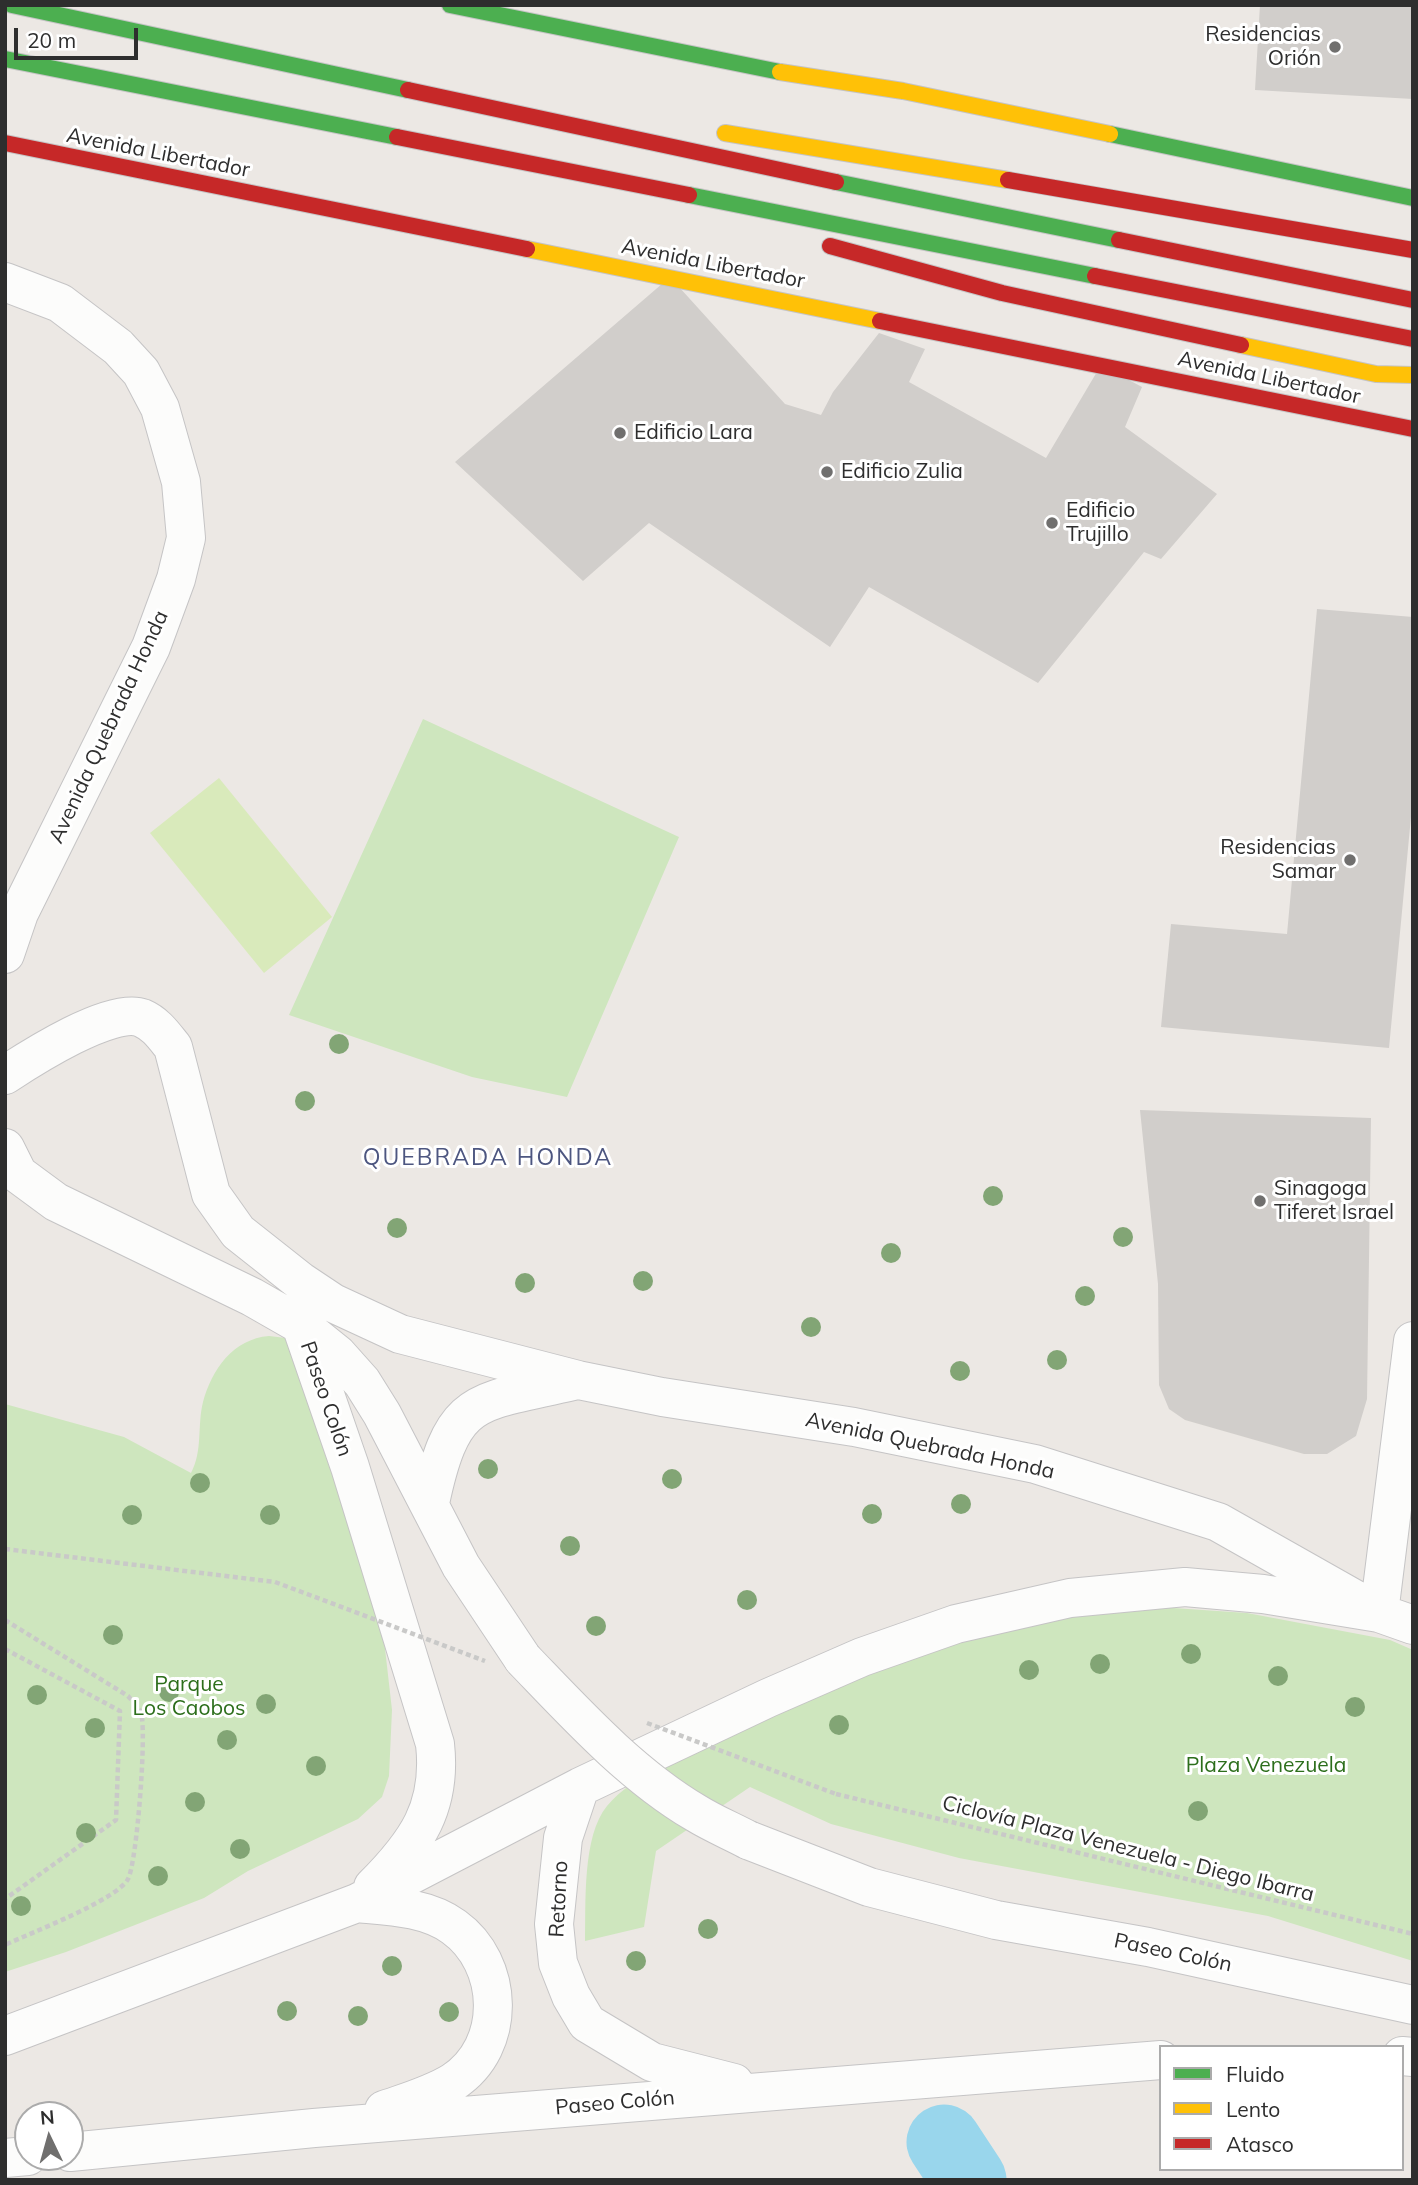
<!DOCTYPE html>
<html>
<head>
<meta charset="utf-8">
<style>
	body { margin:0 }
	#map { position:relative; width:1418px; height:2185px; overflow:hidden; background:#ece8e4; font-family:Mulish,sans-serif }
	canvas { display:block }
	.frame { position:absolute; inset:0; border:7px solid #2e2e2e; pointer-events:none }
	.legend { position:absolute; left:1159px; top:2045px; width:245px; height:126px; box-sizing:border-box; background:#fff; border:2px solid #ababab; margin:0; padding:9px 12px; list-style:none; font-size:21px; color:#2e2e2e }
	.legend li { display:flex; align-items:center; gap:14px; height:35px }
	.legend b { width:35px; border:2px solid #ababab }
	.north { position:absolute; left:14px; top:2101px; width:70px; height:70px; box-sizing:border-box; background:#fff; border:2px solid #ababab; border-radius:50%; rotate:355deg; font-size:19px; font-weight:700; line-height:28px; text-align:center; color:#2e2e2e }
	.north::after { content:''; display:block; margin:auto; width:24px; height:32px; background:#706f6e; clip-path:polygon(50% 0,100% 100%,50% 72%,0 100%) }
	.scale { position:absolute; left:14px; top:28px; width:124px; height:32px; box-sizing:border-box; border:4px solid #2e2e2e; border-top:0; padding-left:9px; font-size:21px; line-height:24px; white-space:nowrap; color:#2e2e2e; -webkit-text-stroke:5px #fff; paint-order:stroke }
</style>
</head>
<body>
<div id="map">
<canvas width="1418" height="2185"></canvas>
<div class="frame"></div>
<ul class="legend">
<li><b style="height:9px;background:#4caf50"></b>Fluido</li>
<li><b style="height:9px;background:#ffc107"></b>Lento</li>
<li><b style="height:9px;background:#c62828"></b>Atasco</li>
</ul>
<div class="north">N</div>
<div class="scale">20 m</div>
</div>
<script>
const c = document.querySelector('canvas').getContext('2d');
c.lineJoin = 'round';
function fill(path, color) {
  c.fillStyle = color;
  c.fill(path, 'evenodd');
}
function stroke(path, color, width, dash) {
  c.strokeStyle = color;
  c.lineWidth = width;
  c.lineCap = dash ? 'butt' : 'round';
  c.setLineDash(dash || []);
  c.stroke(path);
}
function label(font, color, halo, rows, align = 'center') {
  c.font = font + ' Mulish,sans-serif';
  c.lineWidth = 6;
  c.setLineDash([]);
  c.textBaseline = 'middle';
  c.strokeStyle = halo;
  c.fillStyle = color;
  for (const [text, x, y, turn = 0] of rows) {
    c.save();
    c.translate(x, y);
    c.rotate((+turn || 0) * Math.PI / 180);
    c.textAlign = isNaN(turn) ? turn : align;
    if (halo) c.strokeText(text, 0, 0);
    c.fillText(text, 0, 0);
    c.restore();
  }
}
const green = new Path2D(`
	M423,719L679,837L567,1097L472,1077L289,1015Z
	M269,1336L286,1338L299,1350L383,1631L392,1710L389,1776L382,1797L358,1819L248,1871L204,1898L66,1952L5,1972V1404L124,1437L191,1473C203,1451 197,1426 203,1402C212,1369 233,1339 269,1336Z
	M1144,1606L1247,1613L1390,1640L1413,1650V1961L1268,1916L959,1858L831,1824L750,1787L656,1851L644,1927L585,1941C586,1904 582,1836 607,1806C634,1774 679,1759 716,1741C805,1697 899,1650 997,1628C1045,1618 1095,1614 1144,1606Z`);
const pitch = new Path2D(`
	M219,778L332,917L264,973L150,833Z`);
const river = new Path2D(`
	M944,2142L969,2180`);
const building = new Path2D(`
	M1260,5H1413V99L1255,90Z
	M670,277L785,404L821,415L833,392L879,333L925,349L909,382L1046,458L1101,365L1142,387L1125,427L1217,494L1161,559L1144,552L1038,683L869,587L830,647L649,523L583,581L455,462Z
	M1317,609L1413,617V796L1389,1048L1161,1027L1171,924L1287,934Z
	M1140,1110L1371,1118L1367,1399L1356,1436L1327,1454H1304L1185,1420L1169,1409L1159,1385L1158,1284Z`);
const path = new Path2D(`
	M5,1549L275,1582
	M5,1620L128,1696C132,1701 139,1707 141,1713C147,1731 137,1862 128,1879C117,1900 30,1933 5,1945
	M5,1649L120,1711L116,1820L5,1899
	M836,1794L1413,1934`);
const street = new Path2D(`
	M5,282L60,303L118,347L141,372L160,408L181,482L186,538L176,579L151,647L19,913L5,954
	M5,1075C31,1058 112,1006 142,1018C156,1024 164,1036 173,1047L211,1194L238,1232L300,1281L333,1303L400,1334L578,1380L662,1397L854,1427L1035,1464L1218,1522L1379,1613
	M5,1148L18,1174L56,1202L252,1297L301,1325L337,1354L362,1382L382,1414L461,1566L523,1659
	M301,1325L350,1467L435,1744C442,1807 417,1843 373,1887
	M430,1503C453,1395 474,1404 573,1381
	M1379,1613L1413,1341
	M580,1787L563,1838L554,1924L558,1963L571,1996L587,2023L652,2062L734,2083
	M748,1840L869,1887L996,1920L1148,1947L1413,2005
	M357,1903C389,1906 427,1907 454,1927C504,1963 508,2046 453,2082C432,2095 407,2102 384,2110
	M5,2036L357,1903L580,1787L768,1698L862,1657L956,1624L1070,1598L1185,1587L1263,1594L1379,1613L1413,1625
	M1402,2056L1413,2057
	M70,2152L314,2128L1161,2060
	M5,2158L28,2156`);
const fast = new Path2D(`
	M12,5L408,90
	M450,5L780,72
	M5,59L397,137
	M1110,134L1413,198
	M836,182L1119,240
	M689,195L1095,276`);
const slow = new Path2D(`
	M780,72L903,91L1110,134
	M725,133L1008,180
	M527,249L880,321
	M1241,345L1376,374L1413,375`);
const jam = new Path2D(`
	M408,90L836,182
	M397,137L689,195
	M5,143L527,249
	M1008,180L1413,250
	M1119,240L1413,300
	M830,246L1002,293L1241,345
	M1095,276L1413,339
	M880,321L1413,429`);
const pathBridge = new Path2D(`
	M275,1582L485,1661
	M647,1723L836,1794`);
const streetBridge = new Path2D(`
	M523,1659C575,1713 630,1774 696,1813C712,1823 731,1831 748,1840`);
const trees = [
	[339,1044],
	[305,1101],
	[993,1196],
	[397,1228],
	[1123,1237],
	[891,1253],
	[643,1281],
	[525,1283],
	[1085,1296],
	[811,1327],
	[1057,1360],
	[960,1371],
	[488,1469],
	[672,1479],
	[200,1483],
	[961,1504],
	[872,1514],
	[132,1515],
	[270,1515],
	[570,1546],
	[747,1600],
	[596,1626],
	[113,1635],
	[1191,1654],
	[1100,1664],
	[1029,1670],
	[1278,1676],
	[169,1692],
	[37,1695],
	[266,1704],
	[1355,1707],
	[839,1725],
	[95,1728],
	[227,1740],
	[316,1766],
	[195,1802],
	[1198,1811],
	[86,1833],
	[240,1849],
	[158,1876],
	[21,1906],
	[708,1929],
	[636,1961],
	[392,1966],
	[287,2011],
	[449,2012],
	[358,2016]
];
const markers = [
	[1335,47,7,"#706f6e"],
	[620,433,7,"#706f6e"],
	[827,472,7,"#706f6e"],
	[1052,523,7,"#706f6e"],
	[1350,860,7,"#706f6e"],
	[1260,1201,7,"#706f6e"]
];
const poiNames = [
	["Residencias",1321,35,"right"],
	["Orión",1321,59,"right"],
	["Edificio Lara",634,433],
	["Edificio Zulia",841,472],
	["Edificio",1066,511],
	["Trujillo",1066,535],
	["Residencias",1336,848,"right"],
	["Samar",1336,872,"right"],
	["Sinagoga",1274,1189],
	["Tiferet Israel",1274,1213]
];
const streetNames = [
	["Avenida Libertador",158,153,11],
	["Avenida Libertador",713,264,11],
	["Avenida Libertador",1269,378,12],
	["Avenida Quebrada Honda",109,727,-65],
	["Paseo Colón",326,1399,71],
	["Avenida Quebrada Honda",930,1446,12],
	["Ciclovía Plaza Venezuela - Diego Ibarra",1128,1849,14],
	["Retorno",559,1899,-87],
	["Paseo Colón",1173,1953,12],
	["Paseo Colón",615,2103,-5]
];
const parkNames = [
	["Parque",189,1685],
	["Los Caobos",189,1709],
	["Plaza Venezuela",1266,1766]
];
const neighbourhoodNames = [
	["QUEBRADA HONDA",488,1158]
];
fill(green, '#cee6be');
fill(pitch, '#d9eabb');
stroke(river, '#99d6ec', 75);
fill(building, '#d1cecb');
stroke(street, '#c5c4c5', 40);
stroke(fast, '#c5c4c5', 18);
stroke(slow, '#c5c4c5', 18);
stroke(jam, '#c5c4c5', 18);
stroke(path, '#c9c9c8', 4.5, [5, 3.5]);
stroke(street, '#fcfcfb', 38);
stroke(fast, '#4caf50', 16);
stroke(slow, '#ffc107', 16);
stroke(jam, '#c62828', 16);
stroke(streetBridge, '#c5c4c5', 40, []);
stroke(pathBridge, '#c9c9c8', 4.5, [5, 3.5]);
stroke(streetBridge, '#fcfcfb', 38);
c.fillStyle = '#82a575';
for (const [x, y] of trees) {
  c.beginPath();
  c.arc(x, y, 10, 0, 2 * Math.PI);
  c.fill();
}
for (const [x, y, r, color] of markers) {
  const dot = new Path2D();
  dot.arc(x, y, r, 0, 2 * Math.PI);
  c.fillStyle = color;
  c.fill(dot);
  stroke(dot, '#fff', 2.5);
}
label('21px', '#2e2e2e', '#fff', poiNames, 'left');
label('21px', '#2e2e2e', '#fff', streetNames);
label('21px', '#2c6e1b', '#fff', parkNames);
c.letterSpacing = '2px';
label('23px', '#4d5680', '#fff', neighbourhoodNames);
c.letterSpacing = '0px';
</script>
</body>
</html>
